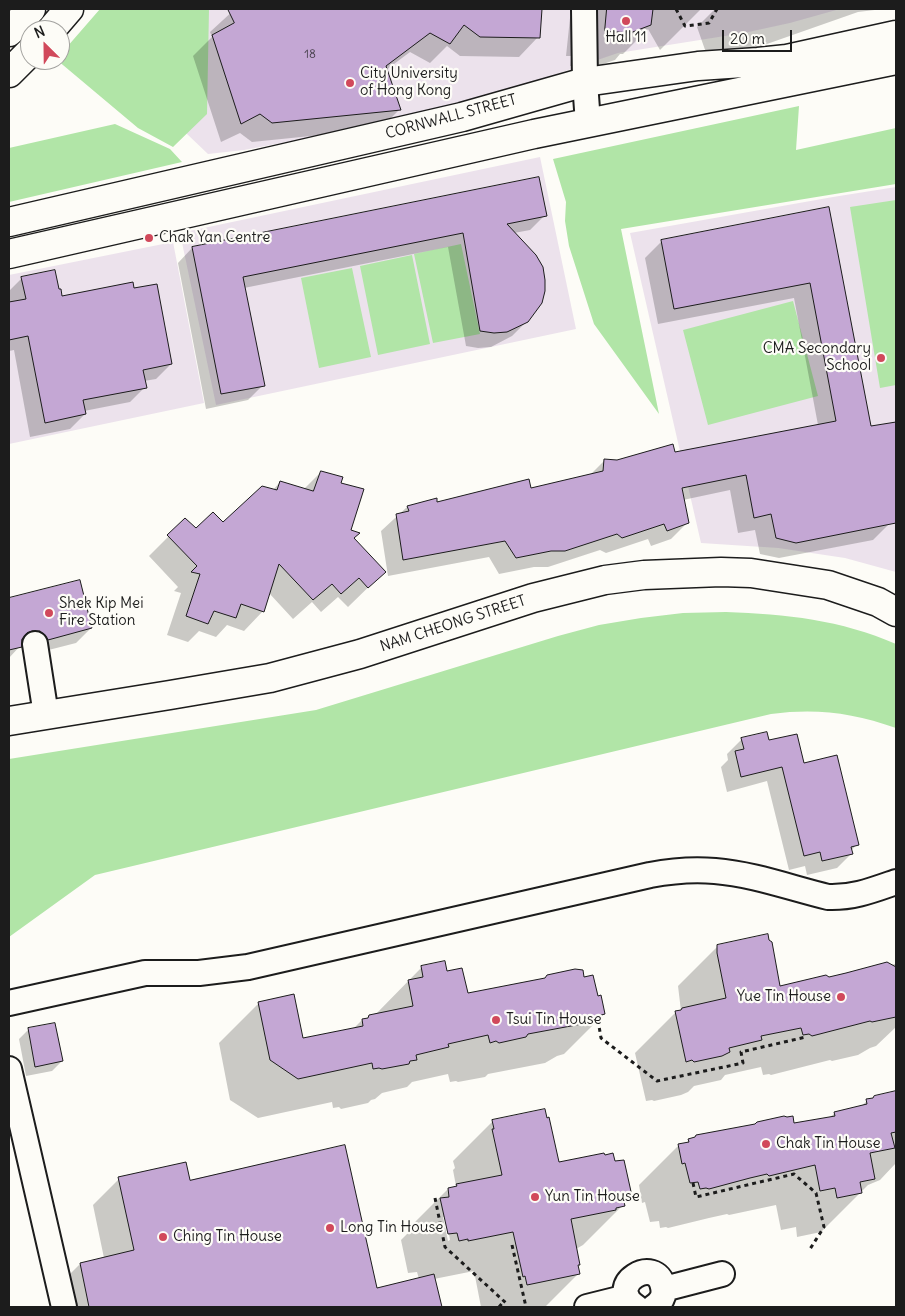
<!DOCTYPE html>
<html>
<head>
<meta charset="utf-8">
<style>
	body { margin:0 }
	#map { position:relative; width:905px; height:1316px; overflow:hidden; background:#fdfcf7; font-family:Delius,sans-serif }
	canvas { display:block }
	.frame { position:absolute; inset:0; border:10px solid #1c1c1c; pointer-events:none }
	.north { position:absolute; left:20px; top:20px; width:50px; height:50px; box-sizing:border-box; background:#fdfcf7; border:1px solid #a3a29f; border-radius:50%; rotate:337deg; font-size:14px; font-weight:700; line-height:20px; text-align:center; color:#1c1c1c }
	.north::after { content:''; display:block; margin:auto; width:18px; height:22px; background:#d1495b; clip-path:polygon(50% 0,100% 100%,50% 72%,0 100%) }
	.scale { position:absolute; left:722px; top:30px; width:70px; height:22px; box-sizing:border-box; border:2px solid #1c1c1c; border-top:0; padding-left:6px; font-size:15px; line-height:18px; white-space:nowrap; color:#1c1c1c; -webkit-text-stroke:4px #fdfcf7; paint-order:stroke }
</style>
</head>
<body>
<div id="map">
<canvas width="905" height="1316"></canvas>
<div class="frame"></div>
<div class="north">N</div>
<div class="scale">20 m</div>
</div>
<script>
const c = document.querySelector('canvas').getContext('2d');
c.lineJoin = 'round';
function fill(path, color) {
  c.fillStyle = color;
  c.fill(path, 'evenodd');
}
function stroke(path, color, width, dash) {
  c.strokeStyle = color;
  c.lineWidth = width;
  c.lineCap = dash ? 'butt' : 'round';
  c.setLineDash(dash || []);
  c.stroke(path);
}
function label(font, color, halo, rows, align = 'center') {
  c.font = font + ' Delius,sans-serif';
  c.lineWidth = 4.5;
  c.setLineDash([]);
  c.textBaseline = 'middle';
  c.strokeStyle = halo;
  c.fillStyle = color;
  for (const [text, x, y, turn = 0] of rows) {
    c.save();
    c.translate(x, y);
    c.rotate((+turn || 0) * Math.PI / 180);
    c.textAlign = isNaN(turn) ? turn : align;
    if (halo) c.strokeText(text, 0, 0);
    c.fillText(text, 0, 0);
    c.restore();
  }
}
const built = new Path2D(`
	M182,9H840L790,23L744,33L618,53L443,113L244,150L208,154L166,114Z
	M540,157L576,329L216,405L180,233Z
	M896,187V572L845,558L778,548L701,543L630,233L833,197Z
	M173,242L204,403L9,444V275Z`);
const green = new Path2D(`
	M100,9H209L207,114L173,147L138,128L57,60H60V55Z
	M799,106L796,150L896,128V184L621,229L659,414L594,324L569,246L565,221L566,202L553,159Z
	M115,124L170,149L182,162L9,202V148Z
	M896,200V385L880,388L850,207Z
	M461,244L480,334L433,343L414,254Z
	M412,255L430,344L378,355L360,266Z
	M352,268L371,357L319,368L301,278Z
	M793,301L818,396L708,425L683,330Z
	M726,612C786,614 841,620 896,644V728C853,713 817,708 771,714L95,875L9,937V759L316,710L558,636L599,625L641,618L683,613Z`);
const shadow = new Path2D(`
	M235,9H541L538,37L519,57L460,56L447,46L430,63L410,52L386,70L400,109L380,129L252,142L240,133L221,142L193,56L212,37L210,32Z
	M573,9H701L660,50L648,29L623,54H620L615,60L594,67L570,66L571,56H566L570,18L573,14Z
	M715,9H883L858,12L710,64L697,27Z
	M828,209L870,428L896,423V497L884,499L889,524L873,540L779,558L760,554L755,530L738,533L730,490L683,500L687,523L671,539L651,546L648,539L606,553L600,550L548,567H534L499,574L489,557L388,576L381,531L407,507L436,499V503L530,490L589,476L605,460L617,462L674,454L818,425L794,298L658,324L645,258L661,242Z
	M545,215L530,230L514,233L527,321L512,336L491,347L478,348L466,346L448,247L244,288L263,385L248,400L206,409L178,263L192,248Z
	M22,278L61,298L133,289L171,364L156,379L144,381L145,387L130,402L84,411L85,414L70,429L30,437L14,350L9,351V291Z
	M321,472L340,483L353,538L384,572L348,607L338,597L321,612L312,602L293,619L269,593L263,611L244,631L227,625L216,637L199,631L188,642L167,635L181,593L174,591L178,587L149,556L185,520L196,530L223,524L273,490L280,482L303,490Z
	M79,581L91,628L76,643L33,654L25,646L21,645L9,658V599Z
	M742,739L768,742L803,765L857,844L851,851L852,853L837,868L807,875L805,866L789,870L767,781L727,792L721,767L728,760L727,754Z
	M718,946L779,987L895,964L896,971V1027L876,1046L870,1048L858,1055L832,1061L830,1060L771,1075L769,1074L763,1075L761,1067L725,1075L721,1080L694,1086L688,1092L681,1095L654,1101L652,1100L646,1101L635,1053L675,1013L681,1011L678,986Z
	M421,968L446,972L467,994L583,979L604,1014L564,1054L557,1056L545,1063L488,1074L485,1077L458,1082L456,1081L450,1082L448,1074L412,1082L407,1087L382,1093L375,1099L371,1100L368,1103L341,1109L339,1107L333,1108L332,1102L258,1118L230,1100L219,1043L259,1003L302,1039L353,1029L362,1020L374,1016Z
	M29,1029L62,1061L52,1071L26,1076L19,1039Z
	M896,1092V1163L880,1180L868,1185L821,1232L797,1237L796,1227L781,1230L776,1205L729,1215L727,1214L709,1218L668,1228L666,1227L660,1228L659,1221L650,1222L645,1202L642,1203L639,1185L679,1145L686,1144L689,1140L829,1118L835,1113L860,1107L867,1101L875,1097Z
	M493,1121L558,1164L614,1163L630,1195L623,1203V1205L583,1245L576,1249L579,1264L577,1266L578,1274L545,1307H481L474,1271L434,1279L440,1307H58L54,1290L80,1264L104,1258L93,1205L119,1179L189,1181L376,1289L419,1279L417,1272L408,1273L401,1240L409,1232L408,1229L448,1189L456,1186L453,1170L455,1168L453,1161ZM443,1217H446L450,1240L448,1241Z`);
const building = new Path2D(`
	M228,9H542L540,38L480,37L464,25L450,44L430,33L386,66L401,110L272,123L260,114L241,124L212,35L234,23Z
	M607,9H653L651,25L630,33L605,31Z
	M539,177L547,216L507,224L536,255L543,267L545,280V291L542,303L528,322L507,332L494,333L480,331L463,233L243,277L265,386L221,394L192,247Z
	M829,207L871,426L896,422V523L796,543L776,538L771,514L754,518L746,475L682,488L689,523L667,531L664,524L622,538L617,534L565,551H551L516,558L505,541L403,560L396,514L409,511L407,506L437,498V502L529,479L531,488L603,471L604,459L617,460L673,444L675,452L836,421L810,283L674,309L661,240Z
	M55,270L59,289H61L62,296L133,282L134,288L157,284L172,364L143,370L147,388L83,400L86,414L45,423L28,336L9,340V302L26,299L21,277Z
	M321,471L343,477L341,483L364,489L351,530L360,533L354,538L386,572L368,588L359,578L341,594L332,584L313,600L279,564L264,612L241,604L236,618L214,611L208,624L186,616L200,574L191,572L197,566L167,535L185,518L196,528L213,512L223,522L262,486L277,490L280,481L313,491Z
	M80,580L92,628L48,640L45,635L40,631H32L27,633L22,639V647L9,650V598Z
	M767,732L769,740L797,734L804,763L837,755L859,845L851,847L853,854L822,861L820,852L804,856L782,767L741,777L735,751L744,749L741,738Z
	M768,934L769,940L772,942L780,986L826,975L829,977L846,973L887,962L896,967V1017L872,1022L870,1021L812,1036L809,1034L803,1035L801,1028L761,1036L762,1040L729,1048L730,1052L722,1056L694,1062L692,1060L686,1062L675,1011L681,1010L682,1008L726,998L717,953V945Z
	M445,961L447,971L462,968L468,993L545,978L547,975L575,969L583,970L584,977L593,975L598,996L601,995L605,1014L594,1017V1020L588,1021L587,1023L528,1034L526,1037L499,1043L496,1041L490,1043L488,1035L448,1044L449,1047L416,1055L417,1060L410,1061L409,1064L382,1069L379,1068L373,1069L372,1063L298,1079L270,1060L258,1002L294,994L303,1038L363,1026L362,1019L368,1018L369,1015L413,1006L408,980L423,977L421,966Z
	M55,1023L63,1061L35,1067L28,1028Z
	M896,1091V1132L891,1133L895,1148L870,1153L875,1179L860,1182L862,1193L837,1198L835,1188L820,1191L815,1165L769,1176L767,1174L750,1178L709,1189L706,1188L700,1189L698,1182L690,1183L685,1163L682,1164L678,1144L689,1142L688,1139L695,1137L696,1135L755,1124L757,1122L784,1116L787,1117L793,1116L794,1123L835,1116L834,1112L867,1104L866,1099L873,1098L874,1096Z
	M545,1109L547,1118L549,1117L559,1162L604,1153L605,1155L613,1153L615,1161L624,1160L632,1196L623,1198L625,1206L616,1208V1210L571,1219L580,1265H578L580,1274L527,1285L525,1276L523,1277L513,1232L468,1241V1239L459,1241L457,1233L448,1234L440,1198L449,1197L448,1188L457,1186L456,1184L502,1175L492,1129H494L492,1120Z
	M345,1145L377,1288L434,1274L442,1307H89L80,1263L134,1250L118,1177L186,1162L190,1180Z`);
const path = new Path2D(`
	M676,9L685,26L709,23L717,9
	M598,1020L601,1038L657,1081L743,1063L741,1052L806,1037
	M693,1183L696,1197L794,1174L816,1193L824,1227L810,1249
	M435,1198L445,1247L506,1303
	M512,1245L526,1307
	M499,1307L504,1301`);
const minor = new Path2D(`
	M584,9L585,82L588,123
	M35,644L46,715
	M9,1003L145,973H199L248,967L650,875C671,871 693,869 715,871C753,874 791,888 828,897C853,898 873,890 896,882
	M9,1069L64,1307
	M664,1289L722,1274
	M587,1307L627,1297
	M636,1307C603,1285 657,1253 663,1287C665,1296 661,1302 654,1307`);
const major = new Path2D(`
	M51,30L69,9
	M9,32L31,9
	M9,73L30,52
	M9,222L462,117L585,82L698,66L758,62L787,59L896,35
	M9,254L534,134L896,60
	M9,721L170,695L270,678L360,654L533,598L605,580L644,575L721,572L751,573L828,585L878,602L896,612`);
const markers = [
	[626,21,5,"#d1495b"],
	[350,83,5,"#d1495b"],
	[149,238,5,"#d1495b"],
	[881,358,5,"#d1495b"],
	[49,613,5,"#d1495b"],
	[841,997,5,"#d1495b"],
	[496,1020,5,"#d1495b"],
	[766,1144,5,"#d1495b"],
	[535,1197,5,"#d1495b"],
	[330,1228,5,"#d1495b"],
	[163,1237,5,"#d1495b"]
];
const numberNames = [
	["18",310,55]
];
const poiNames = [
	["Hall 11",626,38,"center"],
	["City University",360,74],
	["of Hong Kong",360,91],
	["Chak Yan Centre",159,238],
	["CMA Secondary",871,349,"right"],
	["School",871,366,"right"],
	["Shek Kip Mei",59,604],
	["Fire Station",59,621],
	["Yue Tin House",831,997,"right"],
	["Tsui Tin House",506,1020],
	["Chak Tin House",776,1144],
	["Yun Tin House",545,1197],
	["Long Tin House",340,1228],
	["Ching Tin House",173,1237]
];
const streetNames = [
	["CORNWALL STREET",451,117,-15],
	["NAM CHEONG STREET",453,624,-18]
];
fill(built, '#ece2ec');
fill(green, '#b1e5a7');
fill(shadow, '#0003');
fill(building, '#c4a7d4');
stroke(building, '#1c1c1c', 1);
stroke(minor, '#1c1c1c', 28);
stroke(major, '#1c1c1c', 31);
stroke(path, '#1c1c1c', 3, [4, 4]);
stroke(minor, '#fdfcf7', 24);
stroke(major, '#fdfcf7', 28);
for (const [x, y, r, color] of markers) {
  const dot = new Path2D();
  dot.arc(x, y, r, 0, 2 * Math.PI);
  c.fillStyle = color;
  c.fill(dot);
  stroke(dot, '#fdfcf7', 2);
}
label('12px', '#463f4a', null, numberNames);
label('15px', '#1c1c1c', '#fdfcf7', poiNames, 'left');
label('15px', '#1c1c1c', '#fdfcf7', streetNames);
</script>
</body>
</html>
